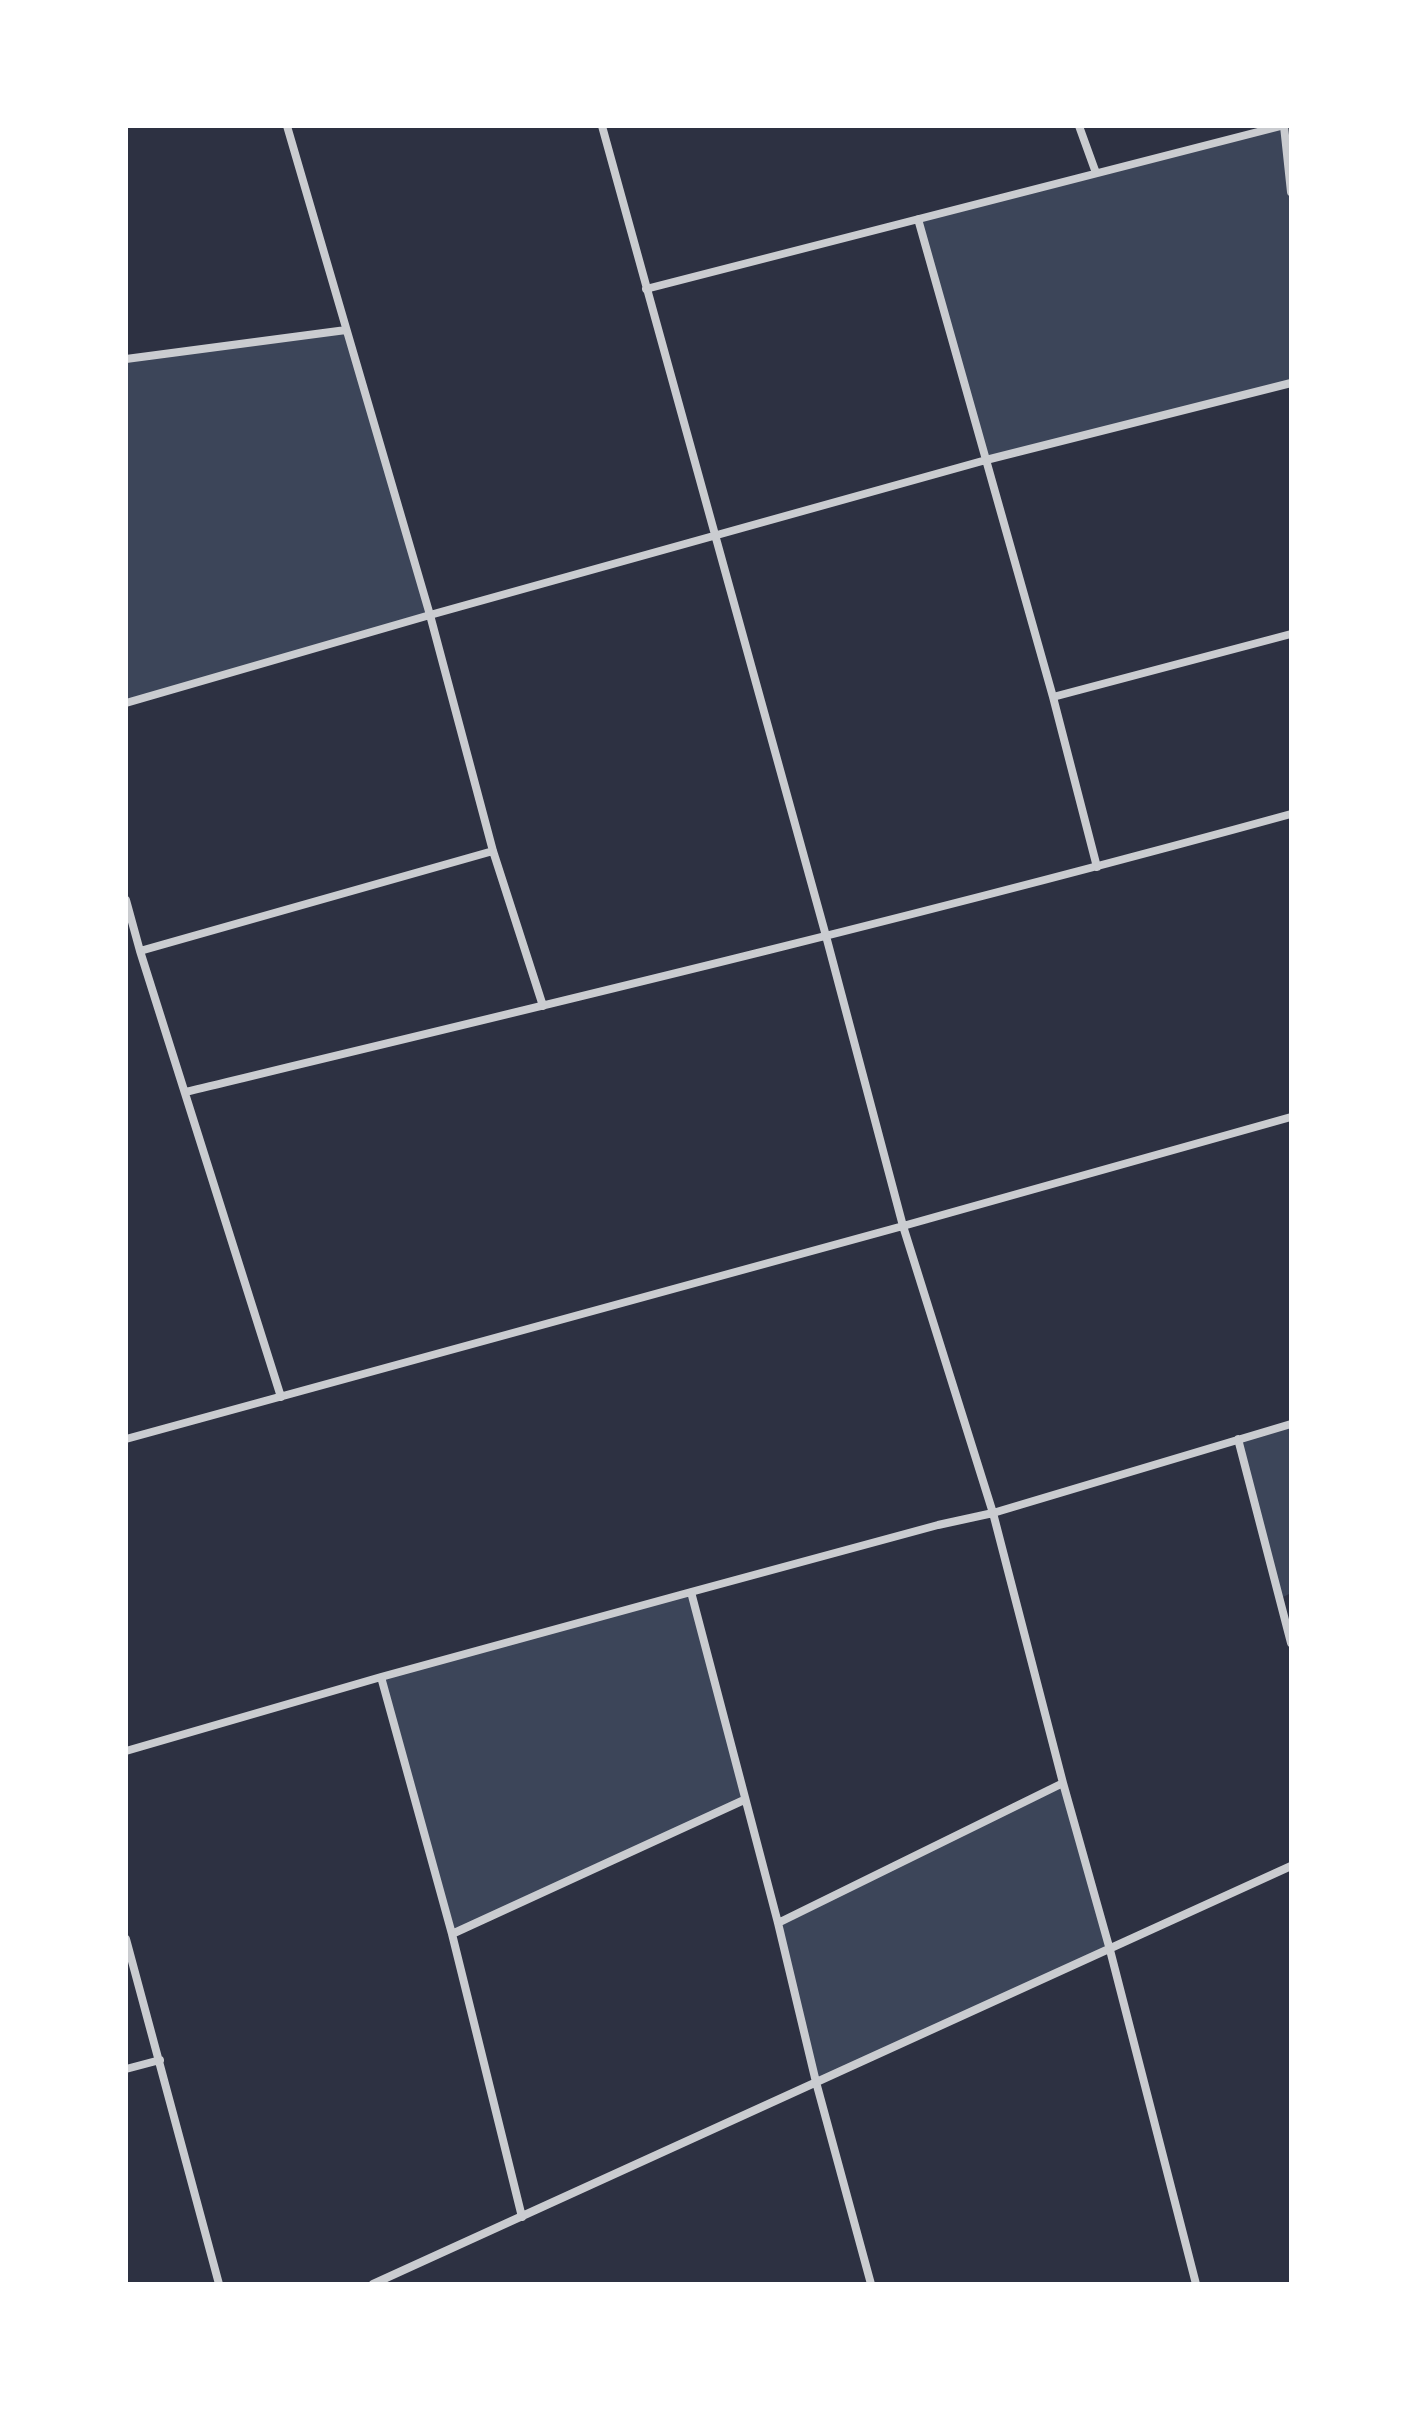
<!DOCTYPE html>
<html>
<head>
<meta charset="utf-8">
<style>
	body { margin:0 }
	#map { position:relative; width:1417px; height:2410px; overflow:hidden; background:#2d3142; font-family:Karla,sans-serif }
	canvas { display:block }
	.frame { position:absolute; inset:0; border:128px solid #fff; pointer-events:none }
</style>
</head>
<body>
<div id="map">
<canvas width="1417" height="2410"></canvas>
<div class="frame"></div>
</div>
<script>
const c = document.querySelector('canvas').getContext('2d');
c.lineJoin = 'round';
function fill(path, color) {
  c.fillStyle = color;
  c.fill(path, 'evenodd');
}
function stroke(path, color, width, dash) {
  c.strokeStyle = color;
  c.lineWidth = width;
  c.lineCap = dash ? 'butt' : 'round';
  c.setLineDash(dash || []);
  c.stroke(path);
}
const green = new Path2D(`
	M1281,126L1291,192V383L986,460L918,219Z
	M346,330L430,615L126,703V360Z
	M1291,1424V1593L1279,1599L1238,1439Z
	M691,1592L744,1800L452,1934L381,1677Z
	M1063,1783L1110,1950L816,2082L778,1923Z`);
const minor = new Path2D(`
	M287,126L430,615L493,851L543,1006
	M602,126L826,936L903,1226L993,1513L1063,1783L1110,1950L1196,2284
	M1079,126L1096,173
	M1284,126L1291,192
	M918,219L1053,697L1097,867
	M646,289L1281,126
	M126,359L346,330
	M1053,697L1291,634
	M126,703L430,615L986,460L1291,383
	M126,900L140,951L281,1397
	M140,951L493,851
	M185,1092C555,1003 924,915 1291,814
	M126,1439L903,1226L1291,1117
	M1238,1439L1291,1643
	M691,1592L778,1923L816,2082L871,2284
	M381,1677L452,1934L522,2217
	M126,1751L381,1677L691,1592L938,1525L993,1513L1291,1424
	M778,1923L1063,1783
	M452,1934L744,1800
	M126,1939L219,2284
	M126,2069L160,2060
	M373,2284L1291,1866`);
fill(green, '#3c4559');
stroke(minor, '#caccd0', 8);
</script>
</body>
</html>
